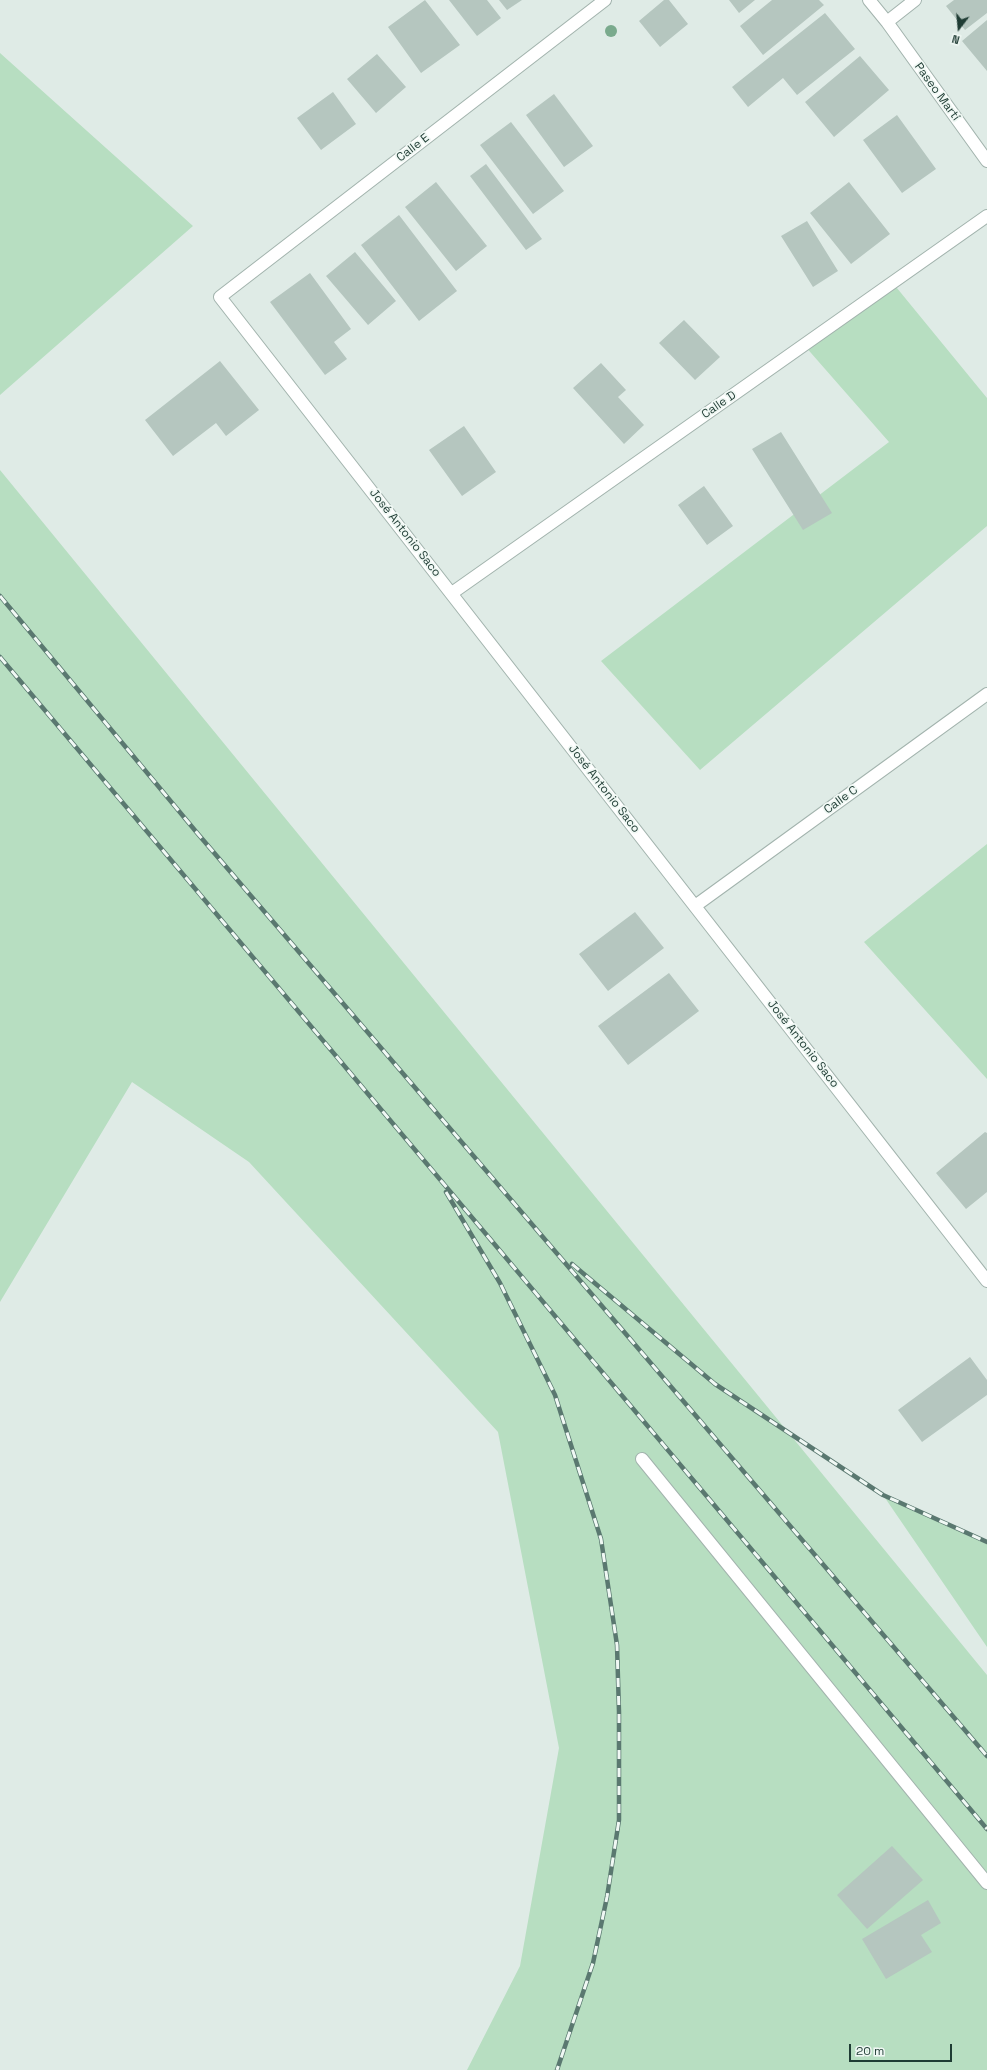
<!DOCTYPE html>
<html>
<head>
<meta charset="utf-8">
<style>
	body { margin:0 }
	#map { position:relative; width:987px; height:2070px; overflow:hidden; background:#dfebe6; font-family:"Space Grotesk",sans-serif }
	canvas { display:block }
	.north { position:absolute; left:939px; top:8px; width:40px; height:40px; -webkit-text-stroke:3px #f0f8f4; paint-order:stroke; rotate:196deg; font-size:11px; font-weight:700; line-height:16px; text-align:center; color:#1f3c34 }
	.north::after { content:''; display:block; margin:auto; width:14px; height:18px; background:#1f3c34; clip-path:polygon(50% 0,100% 100%,50% 72%,0 100%) }
	.scale { position:absolute; left:849px; top:2044px; width:103px; height:18px; box-sizing:border-box; border:2px solid #1f3c34; border-top:0; padding-left:5px; font-size:12px; line-height:14px; white-space:nowrap; color:#1f3c34; -webkit-text-stroke:3px #f0f8f4; paint-order:stroke }
</style>
</head>
<body>
<div id="map">
<canvas width="987" height="2070"></canvas>
<div class="north">N</div>
<div class="scale">20 m</div>
</div>
<script>
const c = document.querySelector('canvas').getContext('2d');
c.lineJoin = 'round';
function fill(path, color) {
  c.fillStyle = color;
  c.fill(path, 'evenodd');
}
function stroke(path, color, width, dash) {
  c.strokeStyle = color;
  c.lineWidth = width;
  c.lineCap = dash ? 'butt' : 'round';
  c.setLineDash(dash || []);
  c.stroke(path);
}
function label(font, color, halo, rows, align = 'center') {
  c.font = font + ' "Space Grotesk",sans-serif';
  c.lineWidth = 3.5;
  c.setLineDash([]);
  c.textBaseline = 'middle';
  c.strokeStyle = halo;
  c.fillStyle = color;
  for (const [text, x, y, turn = 0] of rows) {
    c.save();
    c.translate(x, y);
    c.rotate((+turn || 0) * Math.PI / 180);
    c.textAlign = isNaN(turn) ? turn : align;
    if (halo) c.strokeText(text, 0, 0);
    c.fillText(text, 0, 0);
    c.restore();
  }
}
const green = new Path2D(`
	M0,53L193,226L0,395Z
	M892,282L987,398V526L700,770L601,661L889,442L804,345Z
	M0,470L987,1675V2070H467L520,1966L559,1748L498,1432L249,1162L132,1082L0,1302Z
	M987,844V1079L864,942Z
	M883,1495L987,1542V1647Z`);
const building = new Path2D(`
	M425,0L460,45L421,73L388,27Z
	M449,0H487L501,18L477,36Z
	M499,0H522L507,10Z
	M664,0H669L688,24L660,47L639,21Z
	M729,0H755L739,13Z
	M772,0H819L824,5L763,55L740,26Z
	M954,0H987V13L965,30L946,6Z
	M825,13L855,49L797,95L783,78L748,107L732,87Z
	M987,20V71L962,41Z
	M377,54L406,87L376,113L347,79Z
	M860,56L889,90L834,137L805,102Z
	M333,92L356,124L321,150L297,118Z
	M554,94L593,146L564,167L526,115Z
	M897,115L936,169L902,193L863,140Z
	M511,122L564,191L533,214L480,145Z
	M486,164L542,239L526,250L470,176Z
	M436,182L487,246L456,271L405,207Z
	M849,182L890,234L851,264L810,213Z
	M399,215L457,291L419,321L361,245Z
	M807,221L838,271L813,287L781,236Z
	M355,252L396,301L368,325L326,276Z
	M310,273L351,329L334,342L347,359L325,375L270,302Z
	M684,320L720,357L695,380L659,343Z
	M220,361L259,410L226,436L216,423L173,456L145,420Z
	M601,363L626,390L618,397L644,425L624,444L573,388Z
	M464,426L496,472L462,496L429,450Z
	M781,432L832,513L803,530L752,449Z
	M704,486L733,526L707,545L678,505Z
	M635,912L664,948L608,991L579,954Z
	M669,973L699,1011L628,1065L598,1026Z
	M985,1132L987,1133V1192L966,1209L936,1173Z
	M970,1357L987,1380V1395L922,1442L898,1410Z
	M892,1846L923,1880L867,1929L837,1895Z
	M928,1900L941,1923L921,1935L932,1952L886,1979L862,1939Z`);
const minor = new Path2D(`
	M605,0L220,297L987,1281
	M869,0L887,22L987,161
	M887,22L915,0
	M452,593L987,216
	M695,906L987,694
	M642,1459L987,1883`);
const rail = new Path2D(`
	M0,596L198,834L987,1756
	M0,657L987,1829
	M446,1192L500,1283L555,1395L601,1539L617,1645L619,1712V1820L607,1897L593,1963L557,2070
	M572,1264L715,1384L883,1495L987,1542`);
const trees = [
	[611,31]
];
const streetNames = [
	["Paseo Martí",937,92,54],
	["Calle E",413,148,-38],
	["Calle D",719,405,-35],
	["José Antonio Saco",405,533,52],
	["José Antonio Saco",604,789,52],
	["Calle C",841,800,-36],
	["José Antonio Saco",803,1044,52]
];
fill(green, '#b7dec1');
fill(building, '#b5c6bf');
stroke(minor, '#a2b3ad', 14);
stroke(minor, '#fff', 12);
stroke(rail, '#5a7870', 4.5);
stroke(rail, '#f0f8f4', 3, [9]);
c.fillStyle = '#7aaa8d';
for (const [x, y] of trees) {
  c.beginPath();
  c.arc(x, y, 6, 0, 2 * Math.PI);
  c.fill();
}
label('12px', '#1f3c34', '#f0f8f4', streetNames);
</script>
</body>
</html>
